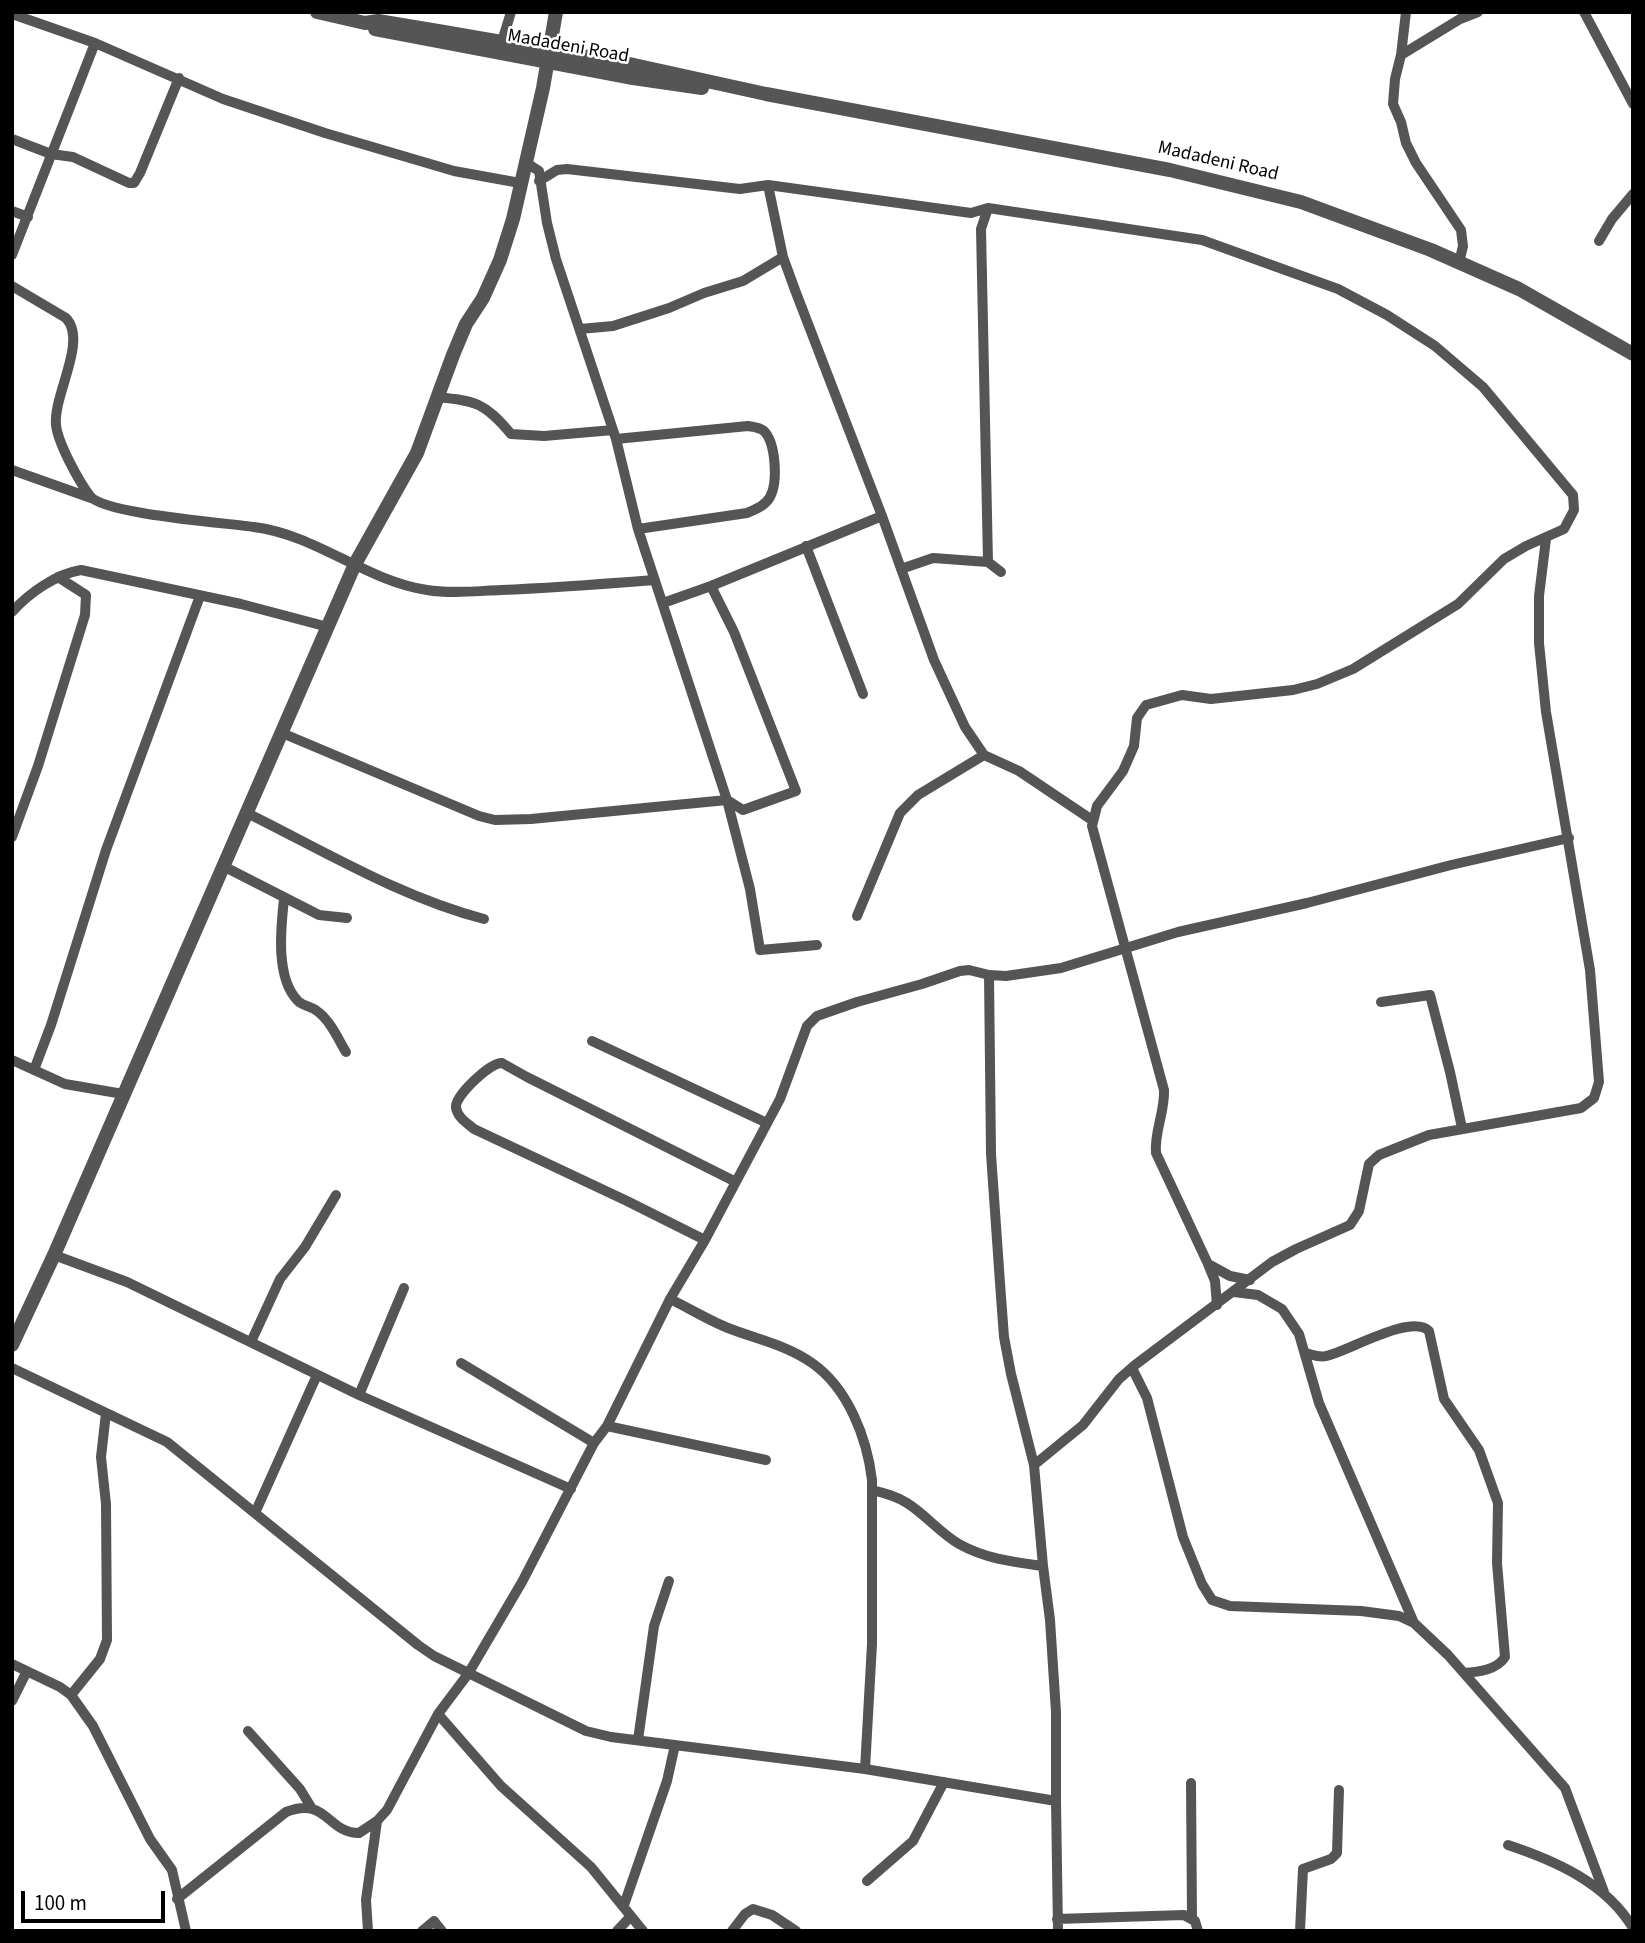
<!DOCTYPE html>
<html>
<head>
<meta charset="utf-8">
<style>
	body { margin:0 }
	#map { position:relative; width:1645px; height:1943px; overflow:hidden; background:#fff; font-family:"Source Sans 3",sans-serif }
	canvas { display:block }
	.frame { position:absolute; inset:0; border:14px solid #000; pointer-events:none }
	.scale { position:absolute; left:21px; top:1891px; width:144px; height:32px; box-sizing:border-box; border:4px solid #000; border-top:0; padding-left:9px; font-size:21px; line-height:24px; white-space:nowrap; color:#000; -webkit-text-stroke:5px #fff; paint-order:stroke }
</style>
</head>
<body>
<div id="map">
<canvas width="1645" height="1943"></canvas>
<div class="frame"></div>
<div class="scale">100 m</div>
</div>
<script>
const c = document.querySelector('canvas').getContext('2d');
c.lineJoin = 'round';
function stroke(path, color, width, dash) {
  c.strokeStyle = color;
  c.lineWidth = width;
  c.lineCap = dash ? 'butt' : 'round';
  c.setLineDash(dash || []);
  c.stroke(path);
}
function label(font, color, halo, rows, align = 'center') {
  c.font = font + ' "Source Sans 3",sans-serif';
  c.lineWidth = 5;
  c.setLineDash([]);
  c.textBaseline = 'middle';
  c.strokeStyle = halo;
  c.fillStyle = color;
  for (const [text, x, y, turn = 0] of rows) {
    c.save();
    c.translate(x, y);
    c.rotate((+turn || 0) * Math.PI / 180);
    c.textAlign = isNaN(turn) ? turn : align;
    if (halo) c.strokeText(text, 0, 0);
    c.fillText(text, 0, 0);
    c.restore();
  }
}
const minor = new Path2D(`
	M1584,12L1633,104
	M12,14L95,43L223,99L325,133L454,171L520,183
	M500,48L511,12
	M1401,55L1406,12
	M12,139L51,154L73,157L129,183H134L140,173L179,78
	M525,162L539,171L547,223L556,259L616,439L638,529L727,800L750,889L760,950L817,945
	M539,181L557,170L567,169L740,189L768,185L971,213L988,208L1202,240L1338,289L1387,315L1435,346L1483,387L1573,495L1574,510L1564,529L1526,546L1504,559L1458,604L1353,669L1317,684L1293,690L1211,699L1182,695L1146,705L1137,718L1134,746L1123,771L1097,806L1092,826L1164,1090C1165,1112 1154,1132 1156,1153L1208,1264L1215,1281L1217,1305
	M768,185L783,257L795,290L882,516L934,660L965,727L984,755
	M988,208L981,229L988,562L1001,572
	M12,211L28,217
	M1599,241L1612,219L1633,194
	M12,255L95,43
	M1459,263L1463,246L1461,230L1416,163L1406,143L1401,122L1393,104L1395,79L1401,55L1460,19L1478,12
	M12,286L66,318C88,341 53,395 56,425C58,443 78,480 90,496C103,514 227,523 254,527C317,535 366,581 427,590C451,594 476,591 501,590C552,588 603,584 654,580
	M580,329L613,326L669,308L704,293L743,281L783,257
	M436,397C476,401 484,402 511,434L544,436L613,430
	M616,439L748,426C754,427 759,427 764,431C776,443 778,483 770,497C765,506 756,509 747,513L638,529
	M12,470L91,498
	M806,546L863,694
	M901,569L933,558L988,562
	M663,603L711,586L882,516
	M12,612C29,593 56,574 81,570L241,604L328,627
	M282,733L479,816L495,820L531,819L727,800L743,810L796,791L734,632L711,586
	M247,813C324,851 400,897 484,919
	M12,837L38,766L85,615L86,595L58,577
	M223,866L319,915L347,918
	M284,899C281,927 275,978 298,1001C303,1006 311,1006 317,1011C330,1020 338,1039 346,1052
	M857,916L900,813L918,795L984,755L1019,771L1092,820
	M989,975L991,1154L1000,1283L1004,1337L1011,1374L1034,1465L1043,1566L1050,1620L1056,1712V1801
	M1381,1002L1430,995L1450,1072L1462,1128
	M592,1041L767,1123
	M12,1060L65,1084L123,1094
	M34,1070L51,1025L106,850L200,596
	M705,1240L627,1201L474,1129C467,1123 458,1118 456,1108C454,1096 491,1062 502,1063L527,1077L736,1182
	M54,1255L127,1282L359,1395L571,1489
	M1208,1264L1230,1276L1250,1280
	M1234,1292L1258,1295L1282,1309L1299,1334L1319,1403L1414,1623
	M670,1299C689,1308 708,1320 728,1328C756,1339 787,1345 812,1363C848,1388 867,1438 872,1480V1644L865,1769
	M251,1342L280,1279L305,1247L336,1195
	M1305,1353C1311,1354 1319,1358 1326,1356C1347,1352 1411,1313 1429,1331L1444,1399L1479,1450L1498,1503L1497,1563L1505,1657C1497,1670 1478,1672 1464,1673
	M461,1363L594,1443
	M12,1368L167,1442L418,1645L434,1656L586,1731L611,1737L865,1769L1056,1801L1058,1931
	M1132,1368L1147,1398L1183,1537L1202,1584L1212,1600L1230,1606L1361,1611L1399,1616L1414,1623L1448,1655L1565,1788L1604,1892
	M359,1395L404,1288
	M607,1426L766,1460
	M1034,1465L1083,1425L1119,1379L1135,1365L1272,1262L1296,1249L1350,1225L1359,1211L1369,1164L1379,1155L1429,1135L1581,1108L1594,1098L1599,1082L1590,970L1546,712L1539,643V596L1546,539
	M872,1490C884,1493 896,1496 907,1503C926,1515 940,1533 959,1544C986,1559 1013,1562 1043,1566
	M255,1513L317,1375
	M12,1664L60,1687L71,1695L93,1726L150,1839L172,1870L186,1931
	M71,1695L100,1659L107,1640L106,1504L101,1457L106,1413
	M12,1701L27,1671
	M438,1714L501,1786L591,1867L643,1931
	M248,1731L300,1789L311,1807
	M638,1740L654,1626L669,1581
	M1191,1783L1192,1918
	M1508,1845C1556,1861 1606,1883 1633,1928
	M867,1881L913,1841L944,1782
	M177,1899L286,1812C327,1796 327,1833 359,1833L377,1821L387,1810L438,1714L468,1674L522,1582L594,1443L607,1426L670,1299L705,1240L780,1099L807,1026L817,1016L857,1002L922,984L960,971L969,970L989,975L1006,976L1061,968L1178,932L1307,903L1451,865L1569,838
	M624,1905L667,1781L675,1745
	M1057,1919L1184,1915L1195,1921L1198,1931
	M368,1931L366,1900L377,1821
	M422,1931L434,1921L442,1931
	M617,1931L631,1916
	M732,1931L745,1914L753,1909L772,1915L796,1931
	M1300,1931L1303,1869L1331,1859L1337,1853L1339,1790`);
const tertiary = new Path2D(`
	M317,12L365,23L378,21L444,32L634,65L766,94L1170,170L1301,202L1431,250L1519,289L1633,354
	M375,29L633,78L702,88
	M12,1345L54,1255L355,564L417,453L453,355L466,324L483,298L500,260L513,219L543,88L556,12`);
const streetNames = [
	["Madadeni Road",568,47,10],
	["Madadeni Road",1218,162,13]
];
stroke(minor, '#555', 10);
stroke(tertiary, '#555', 14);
label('19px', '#000', '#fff', streetNames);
</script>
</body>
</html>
